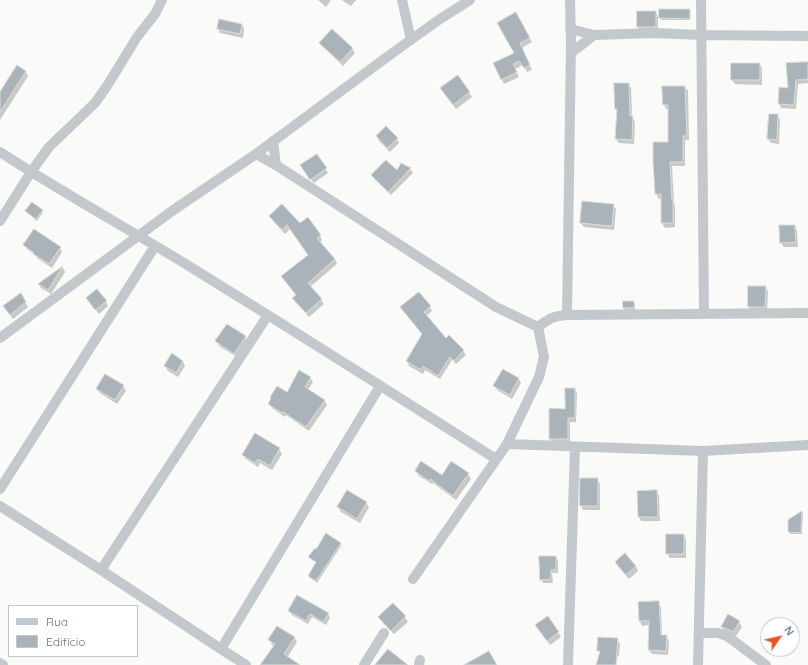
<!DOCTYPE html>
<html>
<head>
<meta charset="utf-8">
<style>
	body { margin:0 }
	#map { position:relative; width:808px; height:665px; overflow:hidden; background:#fafaf8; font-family:Quicksand,sans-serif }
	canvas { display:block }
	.legend { position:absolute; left:8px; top:605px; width:130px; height:52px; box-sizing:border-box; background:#fff; border:1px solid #c1c8cd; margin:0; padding:5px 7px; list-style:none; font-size:12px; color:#657683 }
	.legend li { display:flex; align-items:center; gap:8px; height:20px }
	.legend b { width:20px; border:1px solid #c1c8cd }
	.north { position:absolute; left:760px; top:617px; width:40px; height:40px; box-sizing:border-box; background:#fff; border:1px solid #c1c8cd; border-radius:50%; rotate:56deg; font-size:11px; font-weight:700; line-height:16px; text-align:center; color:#657683 }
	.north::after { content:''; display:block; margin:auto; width:14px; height:18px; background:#e4572e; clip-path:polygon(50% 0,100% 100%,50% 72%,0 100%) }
</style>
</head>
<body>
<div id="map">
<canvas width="808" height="665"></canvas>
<ul class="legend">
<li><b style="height:5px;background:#c3c8cc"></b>Rua</li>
<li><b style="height:11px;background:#aab3b9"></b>Edifício</li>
</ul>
<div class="north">N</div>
</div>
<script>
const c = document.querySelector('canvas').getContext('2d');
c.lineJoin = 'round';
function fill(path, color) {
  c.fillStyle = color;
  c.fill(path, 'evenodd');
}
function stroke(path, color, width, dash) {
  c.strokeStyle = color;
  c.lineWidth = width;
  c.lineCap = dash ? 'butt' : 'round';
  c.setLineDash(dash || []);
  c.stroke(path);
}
const shadow = new Path2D(`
	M318,0H331L326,7Z
	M342,0H356L351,6Z
	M660,10H689L690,12V20H661L660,18Z
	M656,12L658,17V31H641L638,27Z
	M515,14L532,42L522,48L532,70L527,72L523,65L515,69L519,77L504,84L494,63L516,53Z
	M242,24L244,29L243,38L220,33L218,29Z
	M321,43L352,49L355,53L343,66L323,47Z
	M808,63V83L798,84L796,109L781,108L779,103Z
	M759,64L762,68V85L735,84L732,80Z
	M18,67L26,72L28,76L0,120V94Z
	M458,77L472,97L456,109L444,93Z
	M615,84H628L631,88L632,117L635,122L634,144L619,143L616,139L618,113L616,109Z
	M685,87L688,91L689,140H685V166H672L674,203L675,206V227L665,228L662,223V198L659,199L656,194L654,162L669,143V109H666L664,104Z
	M778,115L780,120L779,144L771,143L768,139Z
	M377,136L397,139L399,143L390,152L379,141Z
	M316,155L328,173L314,183L304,170Z
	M402,164L410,169L413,173L391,195L375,180L373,176L397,172Z
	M613,205L616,209L614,230L584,227L581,223Z
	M42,210L43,212L37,221L27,213L26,211Z
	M271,216L300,224L320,236L322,240L320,242L335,259L337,264L310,287L321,300L324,304L309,317L296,303L294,299L297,296L309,255L290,229L285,234L273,221Z
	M794,226L797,230L798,247H784L781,243Z
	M24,245L60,248L62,252L52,268L37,258L35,255L27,249Z
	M63,268L65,272L51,294L41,288L39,284Z
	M765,287L768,291L767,311H751L749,307Z
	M20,294L28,307L13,319L4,306Z
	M90,302H106L108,306L99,314Z
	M633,302L635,303V310H625L624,308Z
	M430,307L432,311L426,316L446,340L463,351L466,355L456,364L452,360L440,379L425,370L423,374L409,366L407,361L422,334L404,311Z
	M245,337L247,341L237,357L219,346L217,341Z
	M183,361L185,366L178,377L168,371L165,366Z
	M503,370L519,379L521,383L512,399L497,390L495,386Z
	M310,378L313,382L308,390L324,400L327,405L309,431L286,415L285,417L272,408L269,404L287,393Z
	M123,386L126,391L117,404L100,393L97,389Z
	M575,389L577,393L576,422H570V443H552L550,439L566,410Z
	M255,435L279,449L282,454L272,470L260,463L258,467L246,459L243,455Z
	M416,471L442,476L468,474L471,479L456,500L433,483L432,484L419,476Z
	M597,479L600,484V510H583L581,506Z
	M657,491L659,496L660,521H641L639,517Z
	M366,503L369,507L360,523L341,512L338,507Z
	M802,512L803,514L802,534H790L789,532V520Z
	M684,535L686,540V558H670L667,553Z
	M340,544L341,546L317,583L310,578L309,576L317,563L311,559L310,557Z
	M556,557L558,560V573H552L553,583H543L541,579Z
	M616,562L636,566L638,571L629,579L618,567Z
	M658,602L661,607L662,636H666L669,641L668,655L652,654L649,650L650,625L642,626L640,621L639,603Z
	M393,604L405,617L408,622L394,634L382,622L379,617Z
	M289,611L328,614L330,618L326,625L312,617L308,624L292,615Z
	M548,617L561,637L550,645L539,629Z
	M739,622L742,627L736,636L724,631L722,627Z
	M294,637L297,642L287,658L292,665H261L274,646L272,645L270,640Z
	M617,639L620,644L619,656H618L616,665H597L600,653L598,650Z`);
const building = new Path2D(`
	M659,9H690V19L659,18Z
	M637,11H656V27H637Z
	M516,12L530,38L520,43L530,65L524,68L519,61L513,64L517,72L501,80L493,63L514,53L497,23Z
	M219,19L242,24L240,34L217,29Z
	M332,29L353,48L340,62L319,43Z
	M808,62V79L796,80L794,105L778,104L779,87L788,88L786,63Z
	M731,63H760V80H731Z
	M17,65L26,71L0,112V92Z
	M458,75L470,92L453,105L440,88Z
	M614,83H629L630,116H633L632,140L615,139L617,109H615Z
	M662,86H685L687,136H683V162H670L672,200H673V223H661V194H655L653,162V142H668V105H663Z
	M769,114H778L777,140L767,139Z
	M386,126L398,138L387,148L376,136Z
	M317,154L327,168L310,180L300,165Z
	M386,160L397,170L401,163L411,168L388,192L371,175Z
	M582,201L614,204L612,226L580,223Z
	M32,202L43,210L36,219L25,211Z
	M282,204L300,223L308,217L321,235L317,238L335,259L308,283L322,299L306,313L292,298L296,295L281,276L308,255L287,225L282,230L269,216Z
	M779,225H795L796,242L780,243Z
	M34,229L61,247L49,264L33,254L34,253L23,245Z
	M63,266L48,290L38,284Z
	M748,286H766L765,307H748Z
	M97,289L107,301L95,310L86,298Z
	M419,292L431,306L424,312L446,338L449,335L464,350L454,361L450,357L438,376L423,366L421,370L406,361L422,334L400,307Z
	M21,293L26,302L10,315L3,306Z
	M623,301H634V308H623Z
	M227,324L246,336L234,354L215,341Z
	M172,353L183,361L176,373L164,366Z
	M503,369L519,378L510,395L493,386Z
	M299,370L311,377L305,387L325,400L306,427L283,412L282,413L268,404L271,398L270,397L277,386L287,392Z
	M105,374L124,385L115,400L96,389Z
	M565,388H575V418H568V439H549V408L565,409Z
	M255,433L280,448L270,466L258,459L255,463L242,455Z
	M421,461L442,475L451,461L469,473L453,496L430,479L429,481L415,471Z
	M580,478H598V506H580Z
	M347,490L367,502L357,519L337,507Z
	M657,490L658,517H638L637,491Z
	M802,511L801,533L788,532V520Z
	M326,533L341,543L316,581L308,576L316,562L308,557L315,548L316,549Z
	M666,534H684V554H666Z
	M625,553L636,566L626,575L615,562Z
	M539,556H556V570H551V579L540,580Z
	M297,595L329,613L323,622L310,614L306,621L288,611Z
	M659,601L661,635H667L666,651L648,650L649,621H639L638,602Z
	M393,603L406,616L391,631L378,617Z
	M728,614L740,621L733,632L729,630L721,627Z
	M548,616L559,632L547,641L535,625Z
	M277,626L295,637L284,654L300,665H260L275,644L268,640Z
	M598,637L618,638L616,665H596L600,651H597Z
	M388,649L408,665H375Z
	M489,651L497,665H464Z`);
const minor = new Path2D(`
	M402,0L411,40
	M701,0L704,313
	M570,29L594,35L654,33L701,35L808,36
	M571,53L594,35
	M273,141L276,165
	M0,152C60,191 123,226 184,263C288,327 392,393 496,459
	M256,154L279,167L496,307L538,327
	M0,221L31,172L49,147L95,103L107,86L137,37L155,14L162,0
	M567,315L808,313
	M538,327C549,319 552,316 567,315L571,42L570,0
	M0,338L172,211L256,154L391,54L440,19L470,0
	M507,444L703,451L808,445
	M0,489L155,246
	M0,506L101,570L221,649L246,665
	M101,570L268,315
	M413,579L507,444L539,377L544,357L538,327
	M699,633H718L727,636L766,665
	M221,649L380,386
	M0,663L3,665
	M364,665L384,633
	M419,665L420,660
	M568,665L575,447
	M698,665L703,451`);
fill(shadow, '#0003');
fill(building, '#aab3b9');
stroke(building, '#dcdcda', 1);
stroke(minor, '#c3c8cc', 10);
</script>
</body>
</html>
